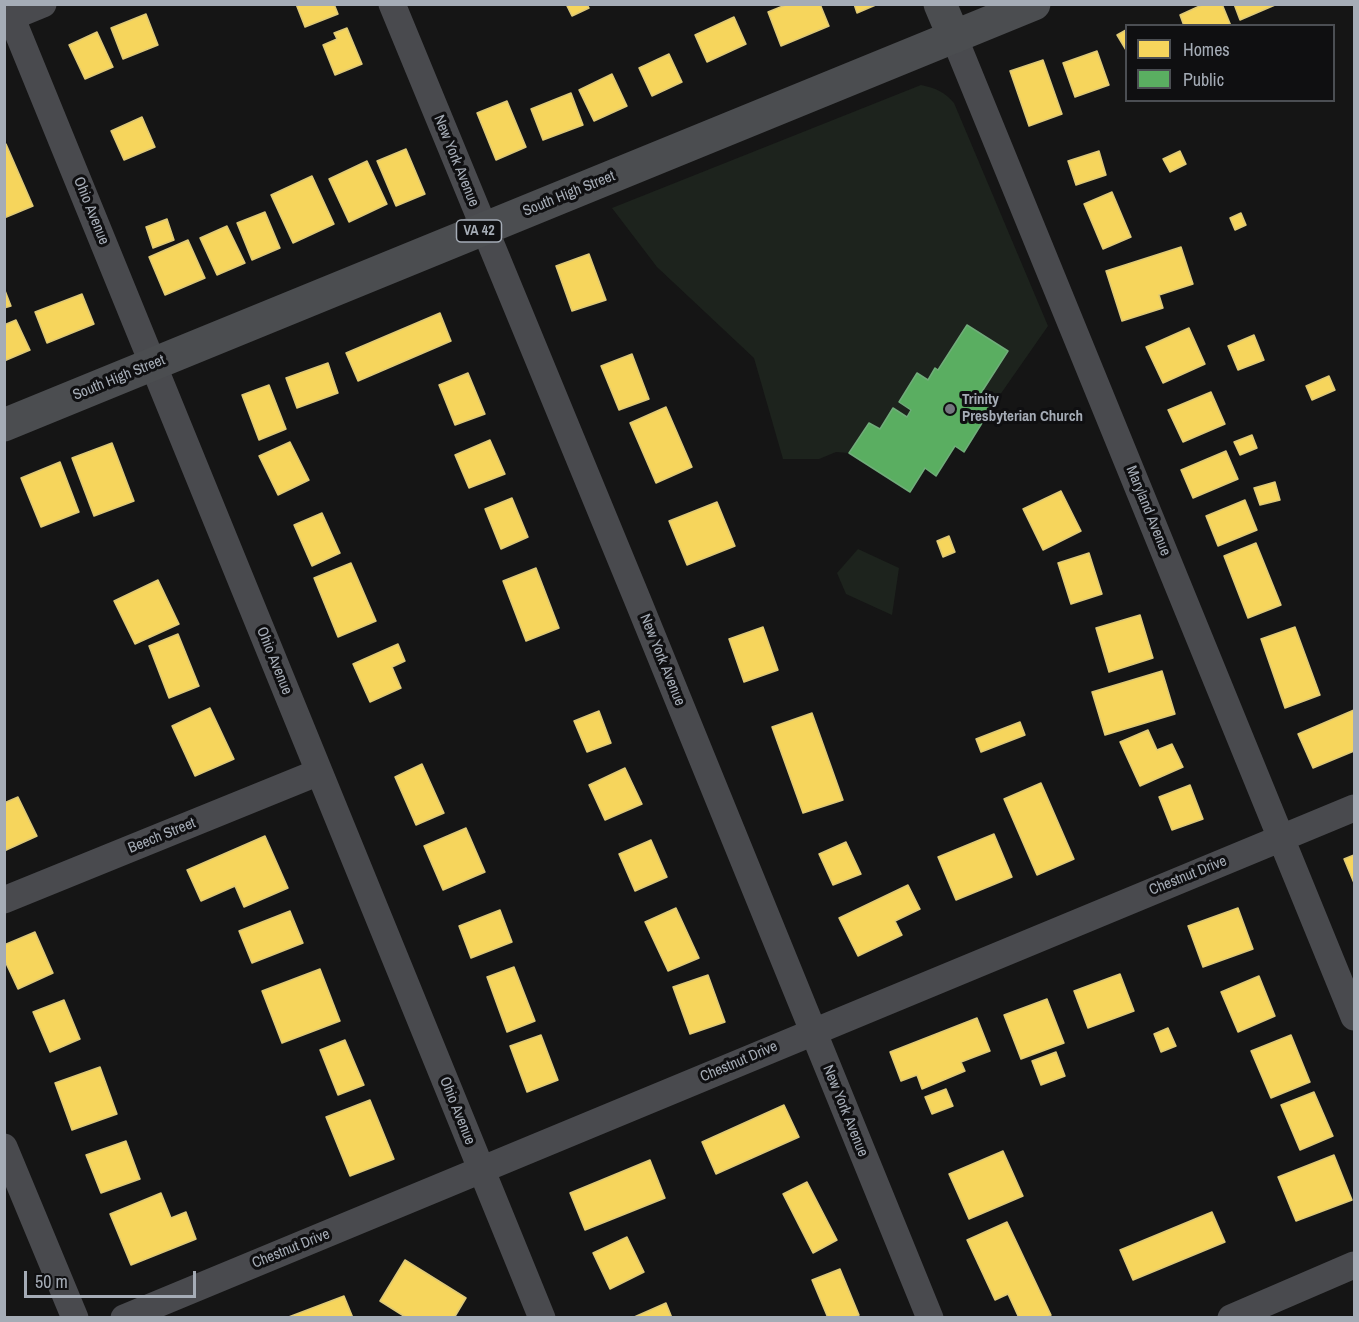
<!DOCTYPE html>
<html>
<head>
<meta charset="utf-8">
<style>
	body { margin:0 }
	#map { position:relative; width:1359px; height:1322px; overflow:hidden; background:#151515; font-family:"Archivo Narrow",sans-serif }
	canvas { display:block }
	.frame { position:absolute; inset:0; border:6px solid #a5acb6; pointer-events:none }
	.legend { position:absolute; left:1125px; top:24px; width:210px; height:78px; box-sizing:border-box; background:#0f0f11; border:2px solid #4b4e53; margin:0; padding:8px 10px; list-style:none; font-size:18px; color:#a5acb6 }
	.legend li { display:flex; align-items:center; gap:12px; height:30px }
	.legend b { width:30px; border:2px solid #4b4e53 }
	.scale { position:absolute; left:24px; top:1271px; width:172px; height:27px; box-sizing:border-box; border:3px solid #a5acb6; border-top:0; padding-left:8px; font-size:18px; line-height:21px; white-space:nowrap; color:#a5acb6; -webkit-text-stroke:4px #0f0f11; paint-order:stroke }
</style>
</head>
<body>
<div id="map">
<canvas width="1359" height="1322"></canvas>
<div class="frame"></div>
<ul class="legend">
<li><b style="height:16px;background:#f6d55c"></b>Homes</li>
<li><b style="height:16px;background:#5aae61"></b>Public</li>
</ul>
<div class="scale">50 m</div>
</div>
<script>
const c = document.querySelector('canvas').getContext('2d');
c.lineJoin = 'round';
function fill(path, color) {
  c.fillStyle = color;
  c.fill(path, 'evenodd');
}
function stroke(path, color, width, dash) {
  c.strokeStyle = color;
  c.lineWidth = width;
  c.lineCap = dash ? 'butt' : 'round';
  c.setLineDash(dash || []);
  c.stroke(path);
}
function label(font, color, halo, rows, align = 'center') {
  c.font = font + ' "Archivo Narrow",sans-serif';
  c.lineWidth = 6;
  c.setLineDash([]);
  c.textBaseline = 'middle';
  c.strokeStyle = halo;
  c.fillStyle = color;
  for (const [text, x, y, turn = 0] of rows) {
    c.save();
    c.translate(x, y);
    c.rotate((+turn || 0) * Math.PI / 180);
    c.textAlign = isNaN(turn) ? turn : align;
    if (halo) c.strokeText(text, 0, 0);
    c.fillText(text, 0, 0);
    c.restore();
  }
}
const green = new Path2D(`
	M921,85C935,88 945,92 954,103L1048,326L995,402L981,393L1007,351L967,325L938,370L928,380L917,373L899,402L911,410L907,417L893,408L880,429L869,423L849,453L836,452L819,459H783L754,358L657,267L612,208Z
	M858,549L899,568L892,615L846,594L837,573Z`);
const homes = new Path2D(`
	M296,4H334L338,14L305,27Z
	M566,4H587L589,8L572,16Z
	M788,4H820L829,26L781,46L768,12Z
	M854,4H878L857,13Z
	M1204,4H1222L1231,26H1184L1180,15Z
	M1234,4H1275V5L1240,20Z
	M146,14L158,45L123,59L111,28Z
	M734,17L746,44L707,62L695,35Z
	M347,28L362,64L335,75L323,45L337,39L334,33Z
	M1126,30V50L1117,35Z
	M97,32L113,67L85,79L69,45Z
	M1097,51L1109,85L1075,97L1063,63Z
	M669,54L682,82L652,96L639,68Z
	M1043,60L1062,114L1029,126L1010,71Z
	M612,74L627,106L594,121L579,90Z
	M571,93L583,125L543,140L531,109Z
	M507,101L526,147L496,160L477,113Z
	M142,117L155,147L124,160L111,131Z
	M4,144H6L33,206L4,218Z
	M406,149L425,194L396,206L377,161Z
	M1099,151L1106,175L1076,185L1068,161Z
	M1180,151L1186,164L1170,172L1163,159Z
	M367,161L387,204L349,222L329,179Z
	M312,176L334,224L293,243L271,195Z
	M1112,192L1131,237L1103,249L1084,204Z
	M265,212L280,248L252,260L237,223Z
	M1241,213L1246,225L1235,230L1230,218Z
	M167,219L174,240L153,248L146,227Z
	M227,226L245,263L217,275L200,238Z
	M188,240L205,278L165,295L149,257Z
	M1181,247L1193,284L1159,295L1163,308L1122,321L1106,271Z
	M589,254L606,300L572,311L556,266Z
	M4,288L11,306L4,308Z
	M82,294L94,324L47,343L35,312Z
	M440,313L451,341L358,381L346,353Z
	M16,320L30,350L4,361V325Z
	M1189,328L1205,364L1163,383L1146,347Z
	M1254,335L1264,360L1238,370L1228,346Z
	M632,354L649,399L619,410L601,366Z
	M328,363L338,393L297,408L286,378Z
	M468,373L485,414L455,425L439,385Z
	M1329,376L1335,390L1312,400L1306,386Z
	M269,385L286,429L259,440L242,395Z
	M1211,392L1225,424L1183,442L1168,410Z
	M666,407L692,467L656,483L630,423Z
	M1252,435L1257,448L1240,455L1234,442Z
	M490,440L505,474L469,488L455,455Z
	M290,442L309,480L278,495L259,456Z
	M112,443L134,501L94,516L72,458Z
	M1226,451L1238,479L1193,498L1181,470Z
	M60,462L79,512L41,527L21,478Z
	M1275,482L1280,500L1260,505L1254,488Z
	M1061,491L1081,531L1043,550L1023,509Z
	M512,498L528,537L501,549L485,509Z
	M1245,500L1257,530L1218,546L1206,516Z
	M717,502L735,546L687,565L669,521Z
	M322,513L340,553L312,566L294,525Z
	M949,536L955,552L943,557L937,541Z
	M1256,543L1281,605L1248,618L1224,556Z
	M1089,553L1102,594L1071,604L1058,563Z
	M351,563L376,621L338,637L314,578Z
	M536,568L559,628L526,641L503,581Z
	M158,580L179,624L135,644L114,601Z
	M1140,615L1153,658L1109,672L1096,628Z
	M763,627L778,670L744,682L729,639Z
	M1295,627L1320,695L1285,708L1261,639Z
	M178,634L199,686L169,698L149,646Z
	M398,644L405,661L392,667L401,688L370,702L353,664Z
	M1162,671L1175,714L1105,735L1092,692Z
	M210,708L234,759L195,776L172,726Z
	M1354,710V751L1313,768L1298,734Z
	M599,711L611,743L587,752L574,721Z
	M812,713L843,800L803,813L772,727Z
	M1020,722L1025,735L981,752L976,739Z
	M1148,730L1157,750L1172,744L1183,767L1140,786L1120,742Z
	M422,764L444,813L416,825L395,777Z
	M625,768L642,804L605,820L589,785Z
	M1041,783L1074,859L1037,875L1004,799Z
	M1190,785L1203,819L1172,830L1159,797Z
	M18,797L37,836L4,851V803Z
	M466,828L485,872L443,890L424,846Z
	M994,834L1012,877L956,900L938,857Z
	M265,836L288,888L244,907L235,886L201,901L187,870Z
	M651,840L667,877L635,891L619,854Z
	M846,842L861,874L833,885L819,854Z
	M1354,855V883L1344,859Z
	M908,885L920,909L895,921L902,935L858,956L839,918Z
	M676,908L699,958L668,971L645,922Z
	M1238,908L1253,949L1203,967L1188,926Z
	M500,910L512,942L471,958L459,926Z
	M290,911L303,943L252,963L239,931Z
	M35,932L53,973L18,989L4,959V945Z
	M514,967L535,1021L507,1032L487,977Z
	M320,969L340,1021L282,1043L262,991Z
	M1120,974L1134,1011L1088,1028L1074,991Z
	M708,975L725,1022L690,1034L673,987Z
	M1259,976L1275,1016L1238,1032L1221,992Z
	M1047,999L1064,1043L1021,1059L1004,1015Z
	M64,1000L80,1039L50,1052L33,1012Z
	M977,1018L990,1051L961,1062L965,1071L922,1089L917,1075L901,1081L890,1052Z
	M1168,1028L1176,1046L1161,1052L1154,1034Z
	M541,1035L558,1080L527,1092L510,1046Z
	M1291,1035L1310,1082L1271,1098L1251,1051Z
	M345,1040L364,1085L338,1095L320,1050Z
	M1056,1052L1065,1076L1041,1085L1032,1061Z
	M100,1067L117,1114L72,1130L55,1083Z
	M946,1089L953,1106L932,1114L925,1097Z
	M1314,1092L1333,1136L1300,1150L1281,1105Z
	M370,1100L394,1159L350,1176L326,1117Z
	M784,1105L799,1137L716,1174L702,1142Z
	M126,1141L140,1179L101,1193L86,1155Z
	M1003,1151L1023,1196L969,1219L949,1174Z
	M1334,1155L1352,1200L1296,1221L1278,1177Z
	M650,1160L665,1198L585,1230L570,1193Z
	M807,1182L837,1240L813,1253L783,1194Z
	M161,1193L171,1218L186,1212L196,1239L131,1265L110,1214Z
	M1212,1212L1225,1242L1133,1280L1120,1250Z
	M1007,1222L1051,1315L1046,1318H1019L1008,1294L995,1300L967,1240Z
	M627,1237L644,1272L610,1289L593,1253Z
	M405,1260L466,1298L454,1318H407L380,1301Z
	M840,1269L859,1315L854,1318H828L812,1280Z
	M344,1296L353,1318H286Z
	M666,1303L672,1318H632Z`);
const public = new Path2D(`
	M967,325L1008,351L981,393L995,402L964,452L955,446L936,476L925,468L910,492L849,453L869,423L880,429L893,408L907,417L911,410L899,402L917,373L928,380L935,368L938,370Z`);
const minor = new Path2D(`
	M6,4L542,1318
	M392,4L638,601L930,1318
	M4,20L43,4
	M954,37L1354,1017
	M4,900L319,772
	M4,1147L75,1318
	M124,1318L1354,808
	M1231,1318L1354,1265`);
const major = new Path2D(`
	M940,4L954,37
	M4,425L1034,4`);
const markers = [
	[950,409,6,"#73777e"]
];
const shields = [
	[479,231,45]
];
const shieldNames = [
	["VA 42",479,231]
];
const streetNames = [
	["New York Avenue",456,161,68],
	["South High Street",569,194,-22],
	["Ohio Avenue",91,211,68],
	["South High Street",119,378,-22],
	["Maryland Avenue",1148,511,68],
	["New York Avenue",662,660,68],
	["Ohio Avenue",274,661,68],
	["Beech Street",162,836,-22],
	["Chestnut Drive",1188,876,-22],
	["Chestnut Drive",739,1062,-23],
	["Ohio Avenue",457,1111,68],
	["New York Avenue",845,1111,68],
	["Chestnut Drive",291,1249,-22]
];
const poiNames = [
	["Trinity",962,400],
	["Presbyterian Church",962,417]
];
fill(green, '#1d231d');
fill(homes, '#f6d55c');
stroke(homes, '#dec977', 1.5);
fill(public, '#5aae61');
stroke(public, '#70ad7a', 1.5);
stroke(minor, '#494a4e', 27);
stroke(major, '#4b4d50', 33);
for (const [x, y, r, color] of markers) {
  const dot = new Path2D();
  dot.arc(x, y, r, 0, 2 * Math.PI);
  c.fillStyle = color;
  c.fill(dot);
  stroke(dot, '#0f0f11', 2);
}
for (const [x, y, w] of shields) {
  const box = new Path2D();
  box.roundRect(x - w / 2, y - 11, w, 22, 4.5);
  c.fillStyle = '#0f0f11';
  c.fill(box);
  stroke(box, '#a5acb6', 1.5);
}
label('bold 14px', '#a5acb6', null, shieldNames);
label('15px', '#a5acb6', '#0f0f11', streetNames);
label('bold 15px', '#a5acb6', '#0f0f11', poiNames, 'left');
</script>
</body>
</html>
